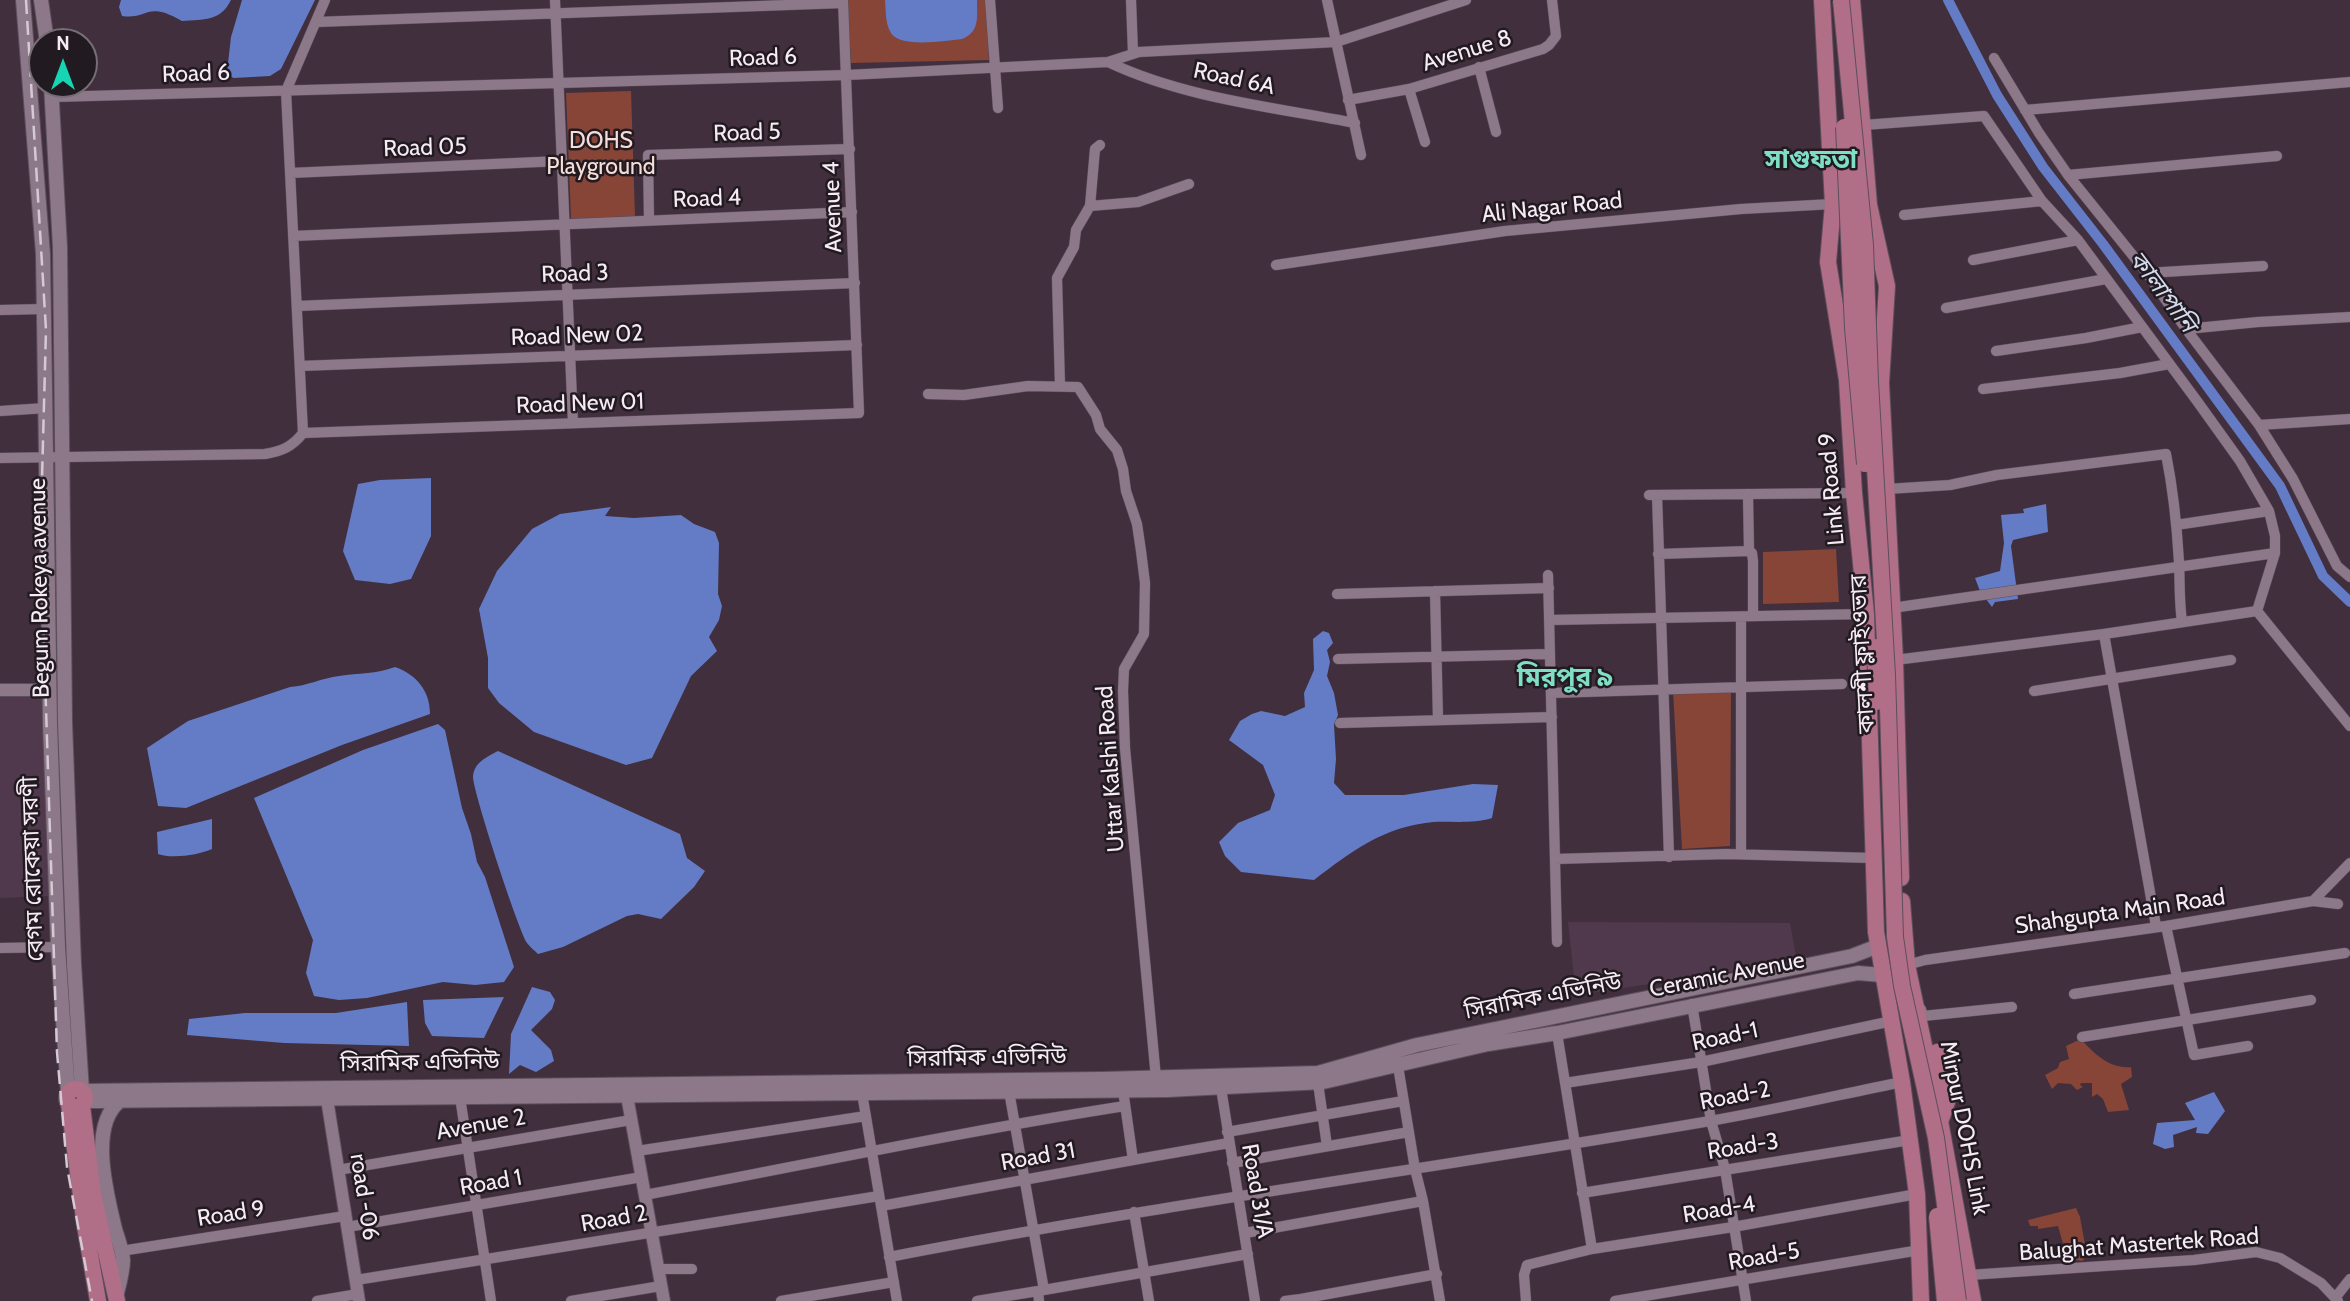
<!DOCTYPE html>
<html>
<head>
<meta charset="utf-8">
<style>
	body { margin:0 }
	#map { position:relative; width:2350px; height:1301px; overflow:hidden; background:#412f3e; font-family:Cabin,sans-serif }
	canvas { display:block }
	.north { position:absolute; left:28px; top:28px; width:70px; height:70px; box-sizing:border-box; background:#221a21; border:2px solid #776e75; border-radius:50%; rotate:0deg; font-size:19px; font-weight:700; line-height:28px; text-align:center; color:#f6ebf4 }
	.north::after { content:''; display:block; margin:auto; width:24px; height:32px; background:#17d5b2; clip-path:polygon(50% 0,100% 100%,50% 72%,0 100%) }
</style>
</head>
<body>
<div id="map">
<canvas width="2350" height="1301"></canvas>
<div class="north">N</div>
</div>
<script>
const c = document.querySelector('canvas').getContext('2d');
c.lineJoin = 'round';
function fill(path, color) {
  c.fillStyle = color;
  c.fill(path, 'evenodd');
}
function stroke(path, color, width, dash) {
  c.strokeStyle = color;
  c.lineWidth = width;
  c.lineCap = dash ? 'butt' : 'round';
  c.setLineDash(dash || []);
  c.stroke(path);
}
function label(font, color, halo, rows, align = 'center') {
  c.font = font + ' Cabin,"Noto Sans Bengali",sans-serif';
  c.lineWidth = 5;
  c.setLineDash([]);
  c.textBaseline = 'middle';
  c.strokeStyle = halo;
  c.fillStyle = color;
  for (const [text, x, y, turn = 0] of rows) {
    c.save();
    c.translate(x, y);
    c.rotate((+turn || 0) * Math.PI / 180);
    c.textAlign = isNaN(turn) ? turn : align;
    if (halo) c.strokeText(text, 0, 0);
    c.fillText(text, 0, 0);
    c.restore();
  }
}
const built = new Path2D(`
	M41,690L45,711L51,896L0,898V692Z
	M1568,922L1790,923L1797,962L1576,995Z`);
const green = new Path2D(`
	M847,0H986L989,60L851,63Z
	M631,91L635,216L571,219L566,93Z
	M1836,549L1839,602L1763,604V552Z
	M1673,691L1731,693L1730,846L1682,849Z
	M2081,1039C2094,1054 2110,1069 2131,1067L2132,1077L2121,1084L2129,1110L2108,1112L2103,1099L2097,1094L2092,1097V1083H2081L2080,1085L2083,1087L2077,1090L2071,1084L2058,1083L2052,1089L2045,1075L2058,1068L2060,1062L2069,1059L2066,1046Z
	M2076,1208L2080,1217L2087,1256L2082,1261L2067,1258L2058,1226L2038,1229V1226H2030L2028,1220Z`);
const water = new Path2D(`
	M121,0H231C220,22 204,19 182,21C146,0 148,20 122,16L119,7Z
	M242,0H315L281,69L270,76L234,78L229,76L227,72L231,37Z
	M885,0H977C977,17 980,32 962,39C945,41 900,48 891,33C885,23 886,11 885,0Z
	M431,478V536L411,579L390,584L355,580L343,551L358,484L380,480Z
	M2046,504L2048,532L2013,540L2011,546L2018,599L1995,602L1992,607L1980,591L1975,578L2000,571L2004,543L2001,515L2024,513L2023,509Z
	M611,507L605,516L634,518L681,515L694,524L715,532L719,543L718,594L722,606L719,620L709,637L717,651L691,676L652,758L626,765L534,732L499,703L488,688V658L479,609L497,571L532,529L560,514Z
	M1323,631L1329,633L1333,643L1327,650L1330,662L1327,676L1334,693L1338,715L1334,725L1336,759L1334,783L1345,795H1404L1473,784L1498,785L1492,818C1473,824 1452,821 1433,822C1383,827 1352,851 1314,880L1241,872L1225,856L1219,842L1238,823L1270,810L1275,795L1263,765L1229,740L1240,721L1252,714L1261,711L1285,716L1305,707L1304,693L1314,670L1313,639Z
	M395,667C417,675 430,691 430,714L342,745L186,808L158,806L147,748L188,721L290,687C307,686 322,678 339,676C359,673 376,674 395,667Z
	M438,724L445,730L462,808L471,834L477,862L485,877L514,967L504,982L475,985L443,982L367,998L339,1000L314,996L306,973L313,940L254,798L363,750Z
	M498,751L680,834L687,858L705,871L694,887L661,919L638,914L627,916L563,947L538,954C535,951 530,947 527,943C518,929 473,792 473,777C474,762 487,757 498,751Z
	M212,819V849C199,855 172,859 158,854L157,832Z
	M532,987L550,992L555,1000L552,1009L531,1030L551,1050L554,1061L536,1072L520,1065L509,1074L511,1034Z
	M504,997L484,1038L432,1036L425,1023L423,1000Z
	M407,1002L409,1046L284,1043L187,1035L189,1019L245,1013H336Z
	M2214,1092L2225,1111L2208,1134L2196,1133L2197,1127L2173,1135L2174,1147L2165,1149L2153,1144L2157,1123L2195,1120L2185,1103Z`);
const canal = new Path2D(`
	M1948,0L1997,95L2043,167L2103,244L2280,486L2323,576L2350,602`);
const minor = new Path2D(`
	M555,0L573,423
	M990,0L998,108
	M1131,0L1133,53
	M1327,0L1361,155
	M316,22L843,3
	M1994,58L2039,133L2068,175L2147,273L2186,329L2259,425L2293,479L2337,566L2350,577
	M1108,62C1184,98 1273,107 1355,123
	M1479,67L1496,132
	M1409,89L1425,142
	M53,97L847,75L1108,62L1139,52L1336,42L1466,0
	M1348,100L1409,89L1543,49L1549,45L1556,36L1552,0
	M2025,110L2350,82
	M1864,125L1984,116L2042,201L2078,240L2197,401L2240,461L2269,511L2275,536V553L2257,611L2350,726
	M290,173L561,161
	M2068,175L2277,156
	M1090,206L1095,149L1100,145
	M1904,215L2042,201
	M649,220L648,155L850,149
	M293,236L852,212
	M1973,260L2078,240
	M1276,265L1505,231L1741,209L1833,204
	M2147,273L2263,266
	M297,306L855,283
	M1946,308L2106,279
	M0,310L44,309
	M2186,329L2258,322L2350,317
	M1996,351L2086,338L2142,327
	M300,366L857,345
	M1060,386L1057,278L1074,247L1076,230L1090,206L1138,202L1189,184
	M1983,389L2120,373L2169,364
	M928,394L964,395L1028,386L1078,387L1096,415L1100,429L1117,450L1123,469L1126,491L1137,524L1141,551L1145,583L1144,634L1124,669L1123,691L1125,748L1156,1078
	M0,411L46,408
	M2259,425L2350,419
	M303,433L859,413L843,0
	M0,458L265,454C282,451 292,447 303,433L286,91L325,0
	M1887,489L1950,485L1997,475L2166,454C2173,489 2177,527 2179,562C2180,584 2179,600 2182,622
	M1748,494L1749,551
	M1649,495L1854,493
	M1657,495L1669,857
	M2176,525L2269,511
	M1658,554L1749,551L1752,553L1753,561V616
	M1548,575L1557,942
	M1435,591L1438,720
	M1337,594L1549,588
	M1892,608L2275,553
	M1741,617V854
	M1549,620L1866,614
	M1338,659L1550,654
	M1895,660L2104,634
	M2034,691L2231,660
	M1551,693L1842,684
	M1340,723L1552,717
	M1555,859L1726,854L1873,858
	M2313,901L2350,863
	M2156,926L2104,634L2257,611
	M2166,926L2194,1055L2248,1046
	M0,948L58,947
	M1907,965L1925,960L2166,926L2313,901L2338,904
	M2074,994L2345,953
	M1692,1004L1711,1121L1725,1169L1746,1301
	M1921,1009L1923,1016L2012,1007
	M1557,1033L1592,1249
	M2082,1037L2311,1000
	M1318,1083L1327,1146
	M1565,1083L1701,1062L1892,1021
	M1221,1088L1255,1301
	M1009,1091L1044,1290L1038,1291L1039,1301
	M862,1093L897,1301
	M460,1097L491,1301
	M1227,1132L1403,1101
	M637,1151L866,1116
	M1133,1160L1229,1143
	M1232,1163L1409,1132
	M338,1170L631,1120
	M1582,1193L1910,1140
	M645,1195C805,1165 964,1131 1125,1106
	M1423,1201L1440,1301
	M881,1206L1133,1160L1123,1090
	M1134,1212L1149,1301
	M347,1227L642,1177
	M1245,1233L1423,1201L1415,1169L1398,1066
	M121,1251L345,1216
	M889,1257C1162,1204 1437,1168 1710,1121C1774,1110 1838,1095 1902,1082
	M658,1269H692
	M1969,1275L2194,1260L2256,1252L2280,1258L2321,1283L2338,1301
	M356,1280L879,1196
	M1044,1290L1248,1254
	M2335,1298L2350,1279
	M1301,1299L1437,1274
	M317,1301L358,1294
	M571,1301L661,1286
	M781,1301L894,1282
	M977,1301L1038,1291
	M1285,1301L1301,1299V1301
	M1526,1301L1524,1275L1527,1265L1592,1249L1733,1227L1917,1194
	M1615,1301L1920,1250`);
const tertiary = new Path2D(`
	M0,690H49
	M627,1096L664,1301
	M327,1099L359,1301`);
const secondary = new Path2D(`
	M23,0L43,254L50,725L58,947L68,1094
	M41,0L47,42
	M51,84L60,247L65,722L74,964L82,1091L1102,1079L1318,1073L1417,1045L1852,956L1878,946
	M85,1101L1167,1090L1323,1082L1488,1044L1557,1033L1858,973L1882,975
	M116,1297C119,1285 123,1272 123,1260C122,1249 118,1239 115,1229C107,1195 88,1125 120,1101`);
const primary = new Path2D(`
	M1822,0L1833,204L1828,262L1847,380L1854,493L1866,614L1876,932L1902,1082L1917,1194L1921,1301
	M1852,0L1869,205L1887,286L1881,383L1895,660L1901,878
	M1902,901L1907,965L1940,1121L1973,1301
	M1937,1052L1948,1099L1941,1119
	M67 1098a9 9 0 1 1 18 0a9 9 0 1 1-18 0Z
	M69,1104L85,1226L98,1301
	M82,1106L93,1194L117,1301`);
const rail = new Path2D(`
	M26,0L46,330L42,479L44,645L57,1052L67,1167L92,1301`);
const primaryBridge = new Path2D(`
	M1841,0L1865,245L1870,381L1887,675L1895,937L1902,986L1936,1138L1958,1301
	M1844,127L1853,328L1865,464
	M1875,647L1877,702
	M1937,1216L1945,1301`);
const streetNames = [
	["Avenue 8",1467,51,-17],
	["Road 6",763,58,-2],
	["Road 6",196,74,-2],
	["Road 6A",1234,79,12],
	["Road 5",747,133,-2],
	["Road 05",425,148,-2],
	["Road 4",707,199,-2],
	["Avenue 4",833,207,-92],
	["Ali Nagar Road",1552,208,-6],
	["Road 3",575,274,-2],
	["Road New 02",577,336,-2],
	["Road New 01",580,404,-2],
	["Link Road 9",1832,489,-95],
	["Begum Rokeya avenue",40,588,-91],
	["কালশী ফ্লাইওভার",1863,654,-93],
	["Uttar Kalshi Road",1111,769,-94],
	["বেগম রোকেয়া সরণী",33,869,-92],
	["Shahgupta Main Road",2120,912,-8],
	["Ceramic Avenue",1727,975,-11],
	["সিরামিক এভিনিউ",1543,997,-11],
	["Road-1",1725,1037,-12],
	["সিরামিক এভিনিউ",987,1058,-1],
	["সিরামিক এভিনিউ",420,1063,-1],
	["Road-2",1735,1096,-11],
	["Avenue 2",481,1125,-10],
	["Mirpur DOHS Link",1964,1128,79],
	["Road-3",1743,1147,-9],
	["Road 31",1038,1157,-10],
	["Road 1",491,1183,-10],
	["Road 31/A",1257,1191,80],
	["road -06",364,1197,81],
	["Road-4",1719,1210,-9],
	["Road 9",231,1214,-9],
	["Road 2",614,1219,-10],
	["Balughat Mastertek Road",2139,1245,-4],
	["Road-5",1764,1257,-10]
];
const parkNames = [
	["DOHS",601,141],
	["Playground",601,167]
];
const waterNames = [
	["কালাপানি",2162,292,53]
];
const quarterNames = [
	["সাগুফতা",1811,160],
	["মিরপুর ৯",1565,678]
];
fill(built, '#50394d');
fill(green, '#864536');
fill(water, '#647cc5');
stroke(canal, '#647cc5', 10);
stroke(minor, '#5d4e5b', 11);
stroke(tertiary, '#5d4e5b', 14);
stroke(secondary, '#5d4e5b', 16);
stroke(primary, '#5d4e5b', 18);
stroke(minor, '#8c7889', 10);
stroke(tertiary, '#8c7889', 12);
stroke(secondary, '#8c7889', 14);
stroke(primary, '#b16e87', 16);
stroke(rail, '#d5c9d3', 2.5, [14, 7]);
stroke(primaryBridge, '#5d4e5b', 18, []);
stroke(primaryBridge, '#b16e87', 16);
label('23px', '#f6ebf4', '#221a21', streetNames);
label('23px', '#f6ddd7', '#221a21', parkNames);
label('italic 24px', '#d3dbef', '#221a21', waterNames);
label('bold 26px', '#7edfc6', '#221a21', quarterNames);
</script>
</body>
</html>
